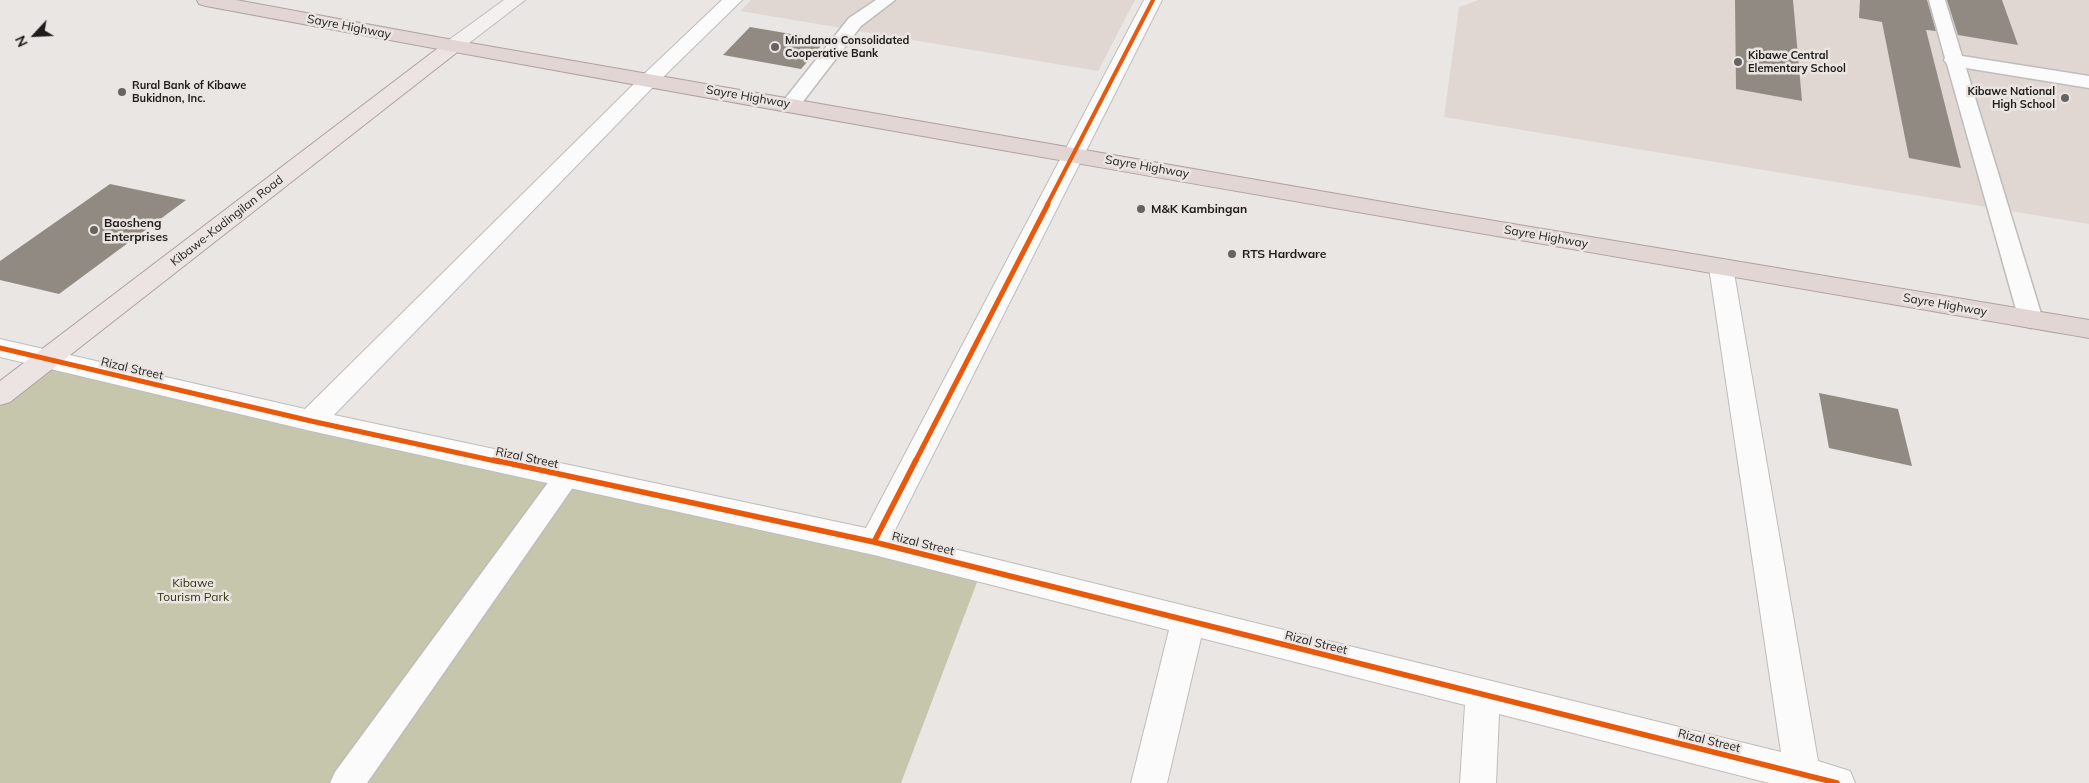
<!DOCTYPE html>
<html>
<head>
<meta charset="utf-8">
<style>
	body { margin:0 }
	#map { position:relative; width:2089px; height:783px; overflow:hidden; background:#e9e6e4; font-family:Mulish,sans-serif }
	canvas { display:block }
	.north { position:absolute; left:10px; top:10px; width:50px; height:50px; -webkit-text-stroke:4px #ebe5e2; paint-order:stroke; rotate:245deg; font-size:14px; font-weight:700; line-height:20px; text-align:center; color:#1f1d1c }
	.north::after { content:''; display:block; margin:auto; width:18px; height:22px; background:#1f1d1c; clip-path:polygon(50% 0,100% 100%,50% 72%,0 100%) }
</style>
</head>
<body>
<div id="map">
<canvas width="2089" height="783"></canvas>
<div class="north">N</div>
</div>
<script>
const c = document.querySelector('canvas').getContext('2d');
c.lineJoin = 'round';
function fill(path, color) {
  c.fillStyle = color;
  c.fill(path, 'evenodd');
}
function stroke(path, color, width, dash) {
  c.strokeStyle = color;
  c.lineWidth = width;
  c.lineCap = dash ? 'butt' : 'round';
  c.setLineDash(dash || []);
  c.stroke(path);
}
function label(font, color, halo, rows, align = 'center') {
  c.font = font + ' Mulish,sans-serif';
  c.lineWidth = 5;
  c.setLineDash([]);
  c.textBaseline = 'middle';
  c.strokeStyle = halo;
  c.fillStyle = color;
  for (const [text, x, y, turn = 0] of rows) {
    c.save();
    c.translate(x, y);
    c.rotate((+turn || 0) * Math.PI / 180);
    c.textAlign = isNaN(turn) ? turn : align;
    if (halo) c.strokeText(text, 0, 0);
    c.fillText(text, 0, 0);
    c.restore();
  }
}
const built = new Path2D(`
	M751,0H1135L1098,71L740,11Z
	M1479,0H2089V224L1444,117L1459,7Z`);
const forest = new Path2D(`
	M47,360L982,569L901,783H0V395Z`);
const building = new Path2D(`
	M1735,0H1793L1802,101L1736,89Z
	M1860,0H1927L1936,31L1926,30L1961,168L1909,158L1882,22L1859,18Z
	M1947,0H2002L2018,45L1958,35Z
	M750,27L826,40L801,69L723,55Z
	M110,184L186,200L59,294L0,280V261Z
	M1819,393L1898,409L1912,466L1829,448Z`);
const lane = new Path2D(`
	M876,0H895L861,26L798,108L791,110L784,108L782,104L784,100L849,18Z
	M1929,0H1945L1962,56L2089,76V88L1966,68L2043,320L2039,326L2031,328L2023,326L2019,320L1947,64L1944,60L1945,58Z
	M567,466L576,469L580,476L576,483L367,783H330L335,772L558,469Z`);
const street = new Path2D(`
	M722,0H742L656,84L334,415L866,528L1144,0H1162L893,534L1781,752L1709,267L1712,261L1721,259L1730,261L1733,267L1818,761L1850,771L1855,783H1769L1499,714L1496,783H1460L1465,705L1201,638L1167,783H1131L1169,630L874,555L311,431L0,357V339L305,409L642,76Z`);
const secondary = new Path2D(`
	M504,0H525L460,50L453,52L446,50L443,46L446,42Z`);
const primary = new Path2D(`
	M453,40L460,42L463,46L460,50L10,402L0,405V381L446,42Z`);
const highway = new Path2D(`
	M197,0H236L453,40L1429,210L2089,320V338C1461,230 832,123 206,6L199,4Z`);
const cyclewayFar2 = new Path2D(`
	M1047,205L1153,0`);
const cyclewayFar1 = new Path2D(`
	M0,348L311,421L500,462
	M915,462L1048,204`);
const cycleway = new Path2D(`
	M494,460L874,542L1837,783
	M874,542L916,460`);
const markers = [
	[775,47,5,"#666362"],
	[1738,62,5,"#666362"],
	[122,92,5,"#666362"],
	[2065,98,5,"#666362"],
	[1141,209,5,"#666362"],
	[94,230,5,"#666362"],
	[1232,254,5,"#666362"]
];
const farPoinames = [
	["Mindanao Consolidated",785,41],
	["Cooperative Bank",785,54],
	["Kibawe Central",1748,56],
	["Elementary School",1748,69],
	["Rural Bank of Kibawe",132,86],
	["Bukidnon, Inc.",132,99],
	["Kibawe National",2055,92,"right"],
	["High School",2055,105,"right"]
];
const streetNames = [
	["Sayre Highway",349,27,11],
	["Sayre Highway",748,97,10],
	["Sayre Highway",1147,167,10],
	["Kibawe-Kadingilan Road",227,221,-38],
	["Sayre Highway",1546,237,10],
	["Sayre Highway",1945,305,10],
	["Rizal Street",132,369,13],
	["Rizal Street",527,458,12],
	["Rizal Street",923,544,14],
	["Rizal Street",1316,643,14],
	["Rizal Street",1709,741,14]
];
const poiNames = [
	["M&K Kambingan",1151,209],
	["Baosheng",104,223],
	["Enterprises",104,237],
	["RTS Hardware",1242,254]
];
const parkNames = [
	["Kibawe",193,583],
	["Tourism Park",193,597]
];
fill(built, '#e0d7d3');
fill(forest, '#c5c6ab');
fill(building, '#918a82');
stroke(lane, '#bfbdbc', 3);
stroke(street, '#bfbdbc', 2);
stroke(secondary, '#bfbdbc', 2);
stroke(primary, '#afa19e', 2);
stroke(highway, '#afa19e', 2);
fill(lane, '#fcfbfb');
fill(street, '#fcfbfb');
fill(secondary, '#f4f0ef');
fill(primary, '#ece4e3');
fill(highway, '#e2d6d4');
stroke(cyclewayFar2, '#e8590c', 4);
stroke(cyclewayFar1, '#e8590c', 5);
stroke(cycleway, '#e8590c', 5.5);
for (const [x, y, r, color] of markers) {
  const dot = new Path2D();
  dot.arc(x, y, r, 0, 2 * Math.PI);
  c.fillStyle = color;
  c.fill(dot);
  stroke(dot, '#ebe5e2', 2);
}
label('bold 11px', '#1f1d1c', '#ebe5e2', farPoinames, 'left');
label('12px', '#1f1d1c', '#ebe5e2', streetNames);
label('bold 12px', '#1f1d1c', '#ebe5e2', poiNames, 'left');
label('12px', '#34350f', '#ebe5e2', parkNames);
</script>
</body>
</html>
